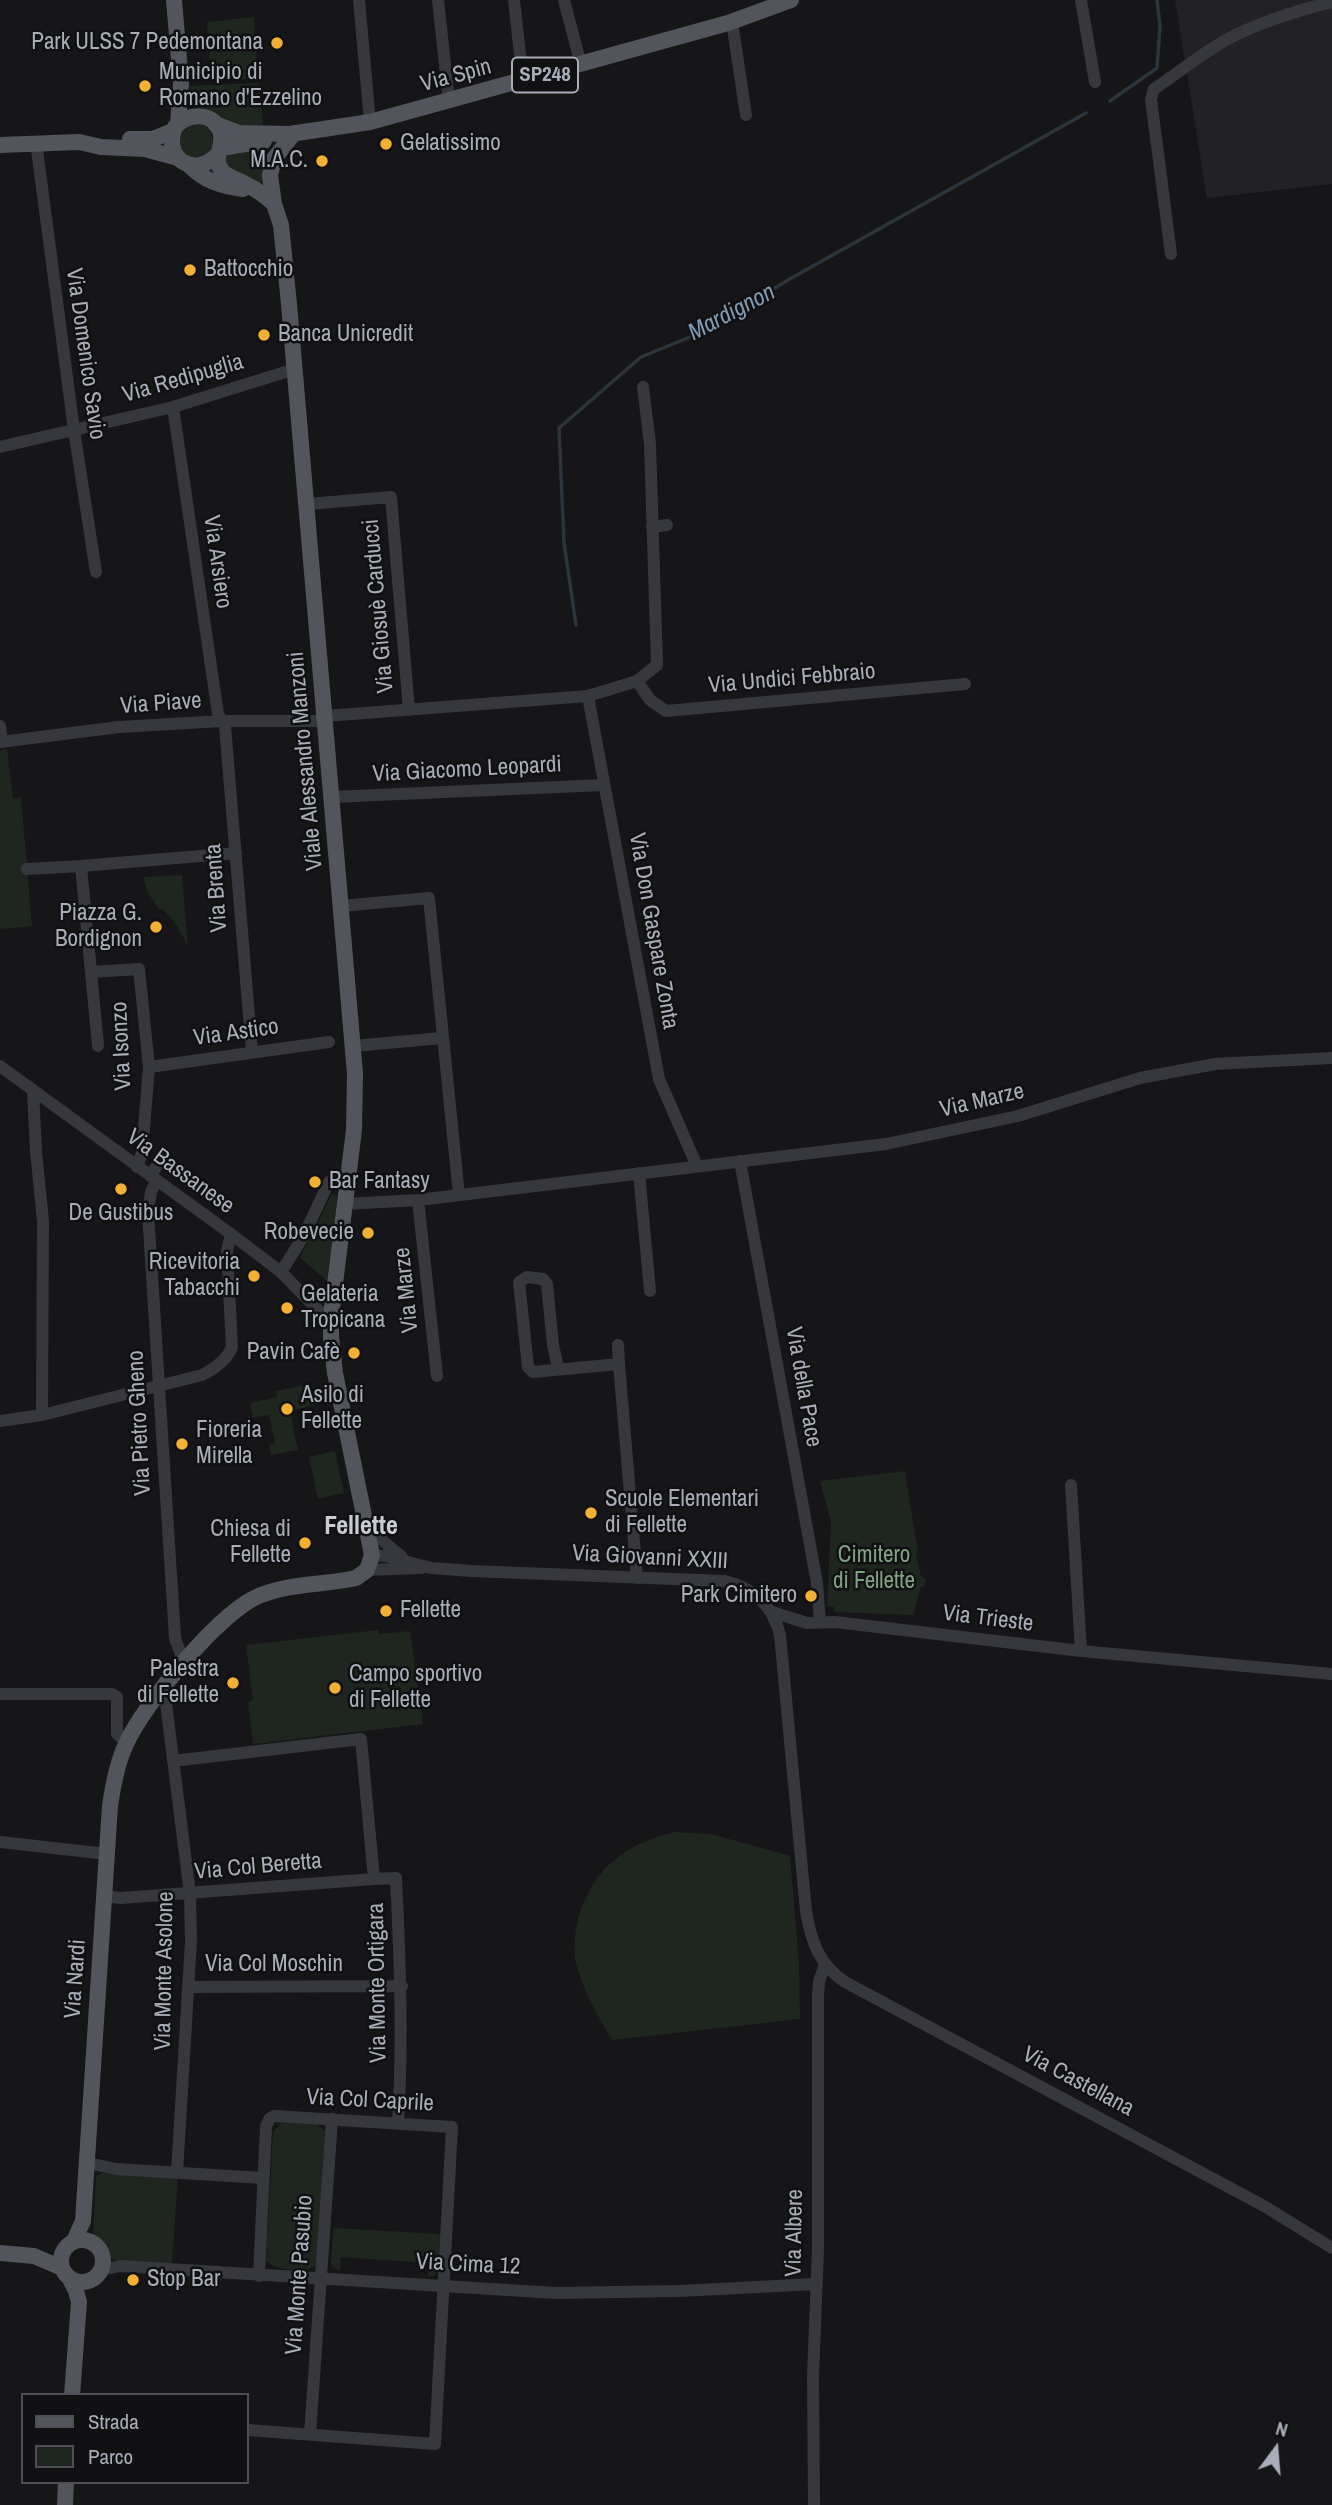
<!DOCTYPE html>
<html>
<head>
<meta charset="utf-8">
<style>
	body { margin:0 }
	#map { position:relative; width:1332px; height:2505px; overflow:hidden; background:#161618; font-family:"Archivo Narrow",sans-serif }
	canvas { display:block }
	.legend { position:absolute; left:21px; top:2393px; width:228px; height:91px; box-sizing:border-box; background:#111113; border:2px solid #4d4f55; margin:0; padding:9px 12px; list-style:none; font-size:21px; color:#a8adb8 }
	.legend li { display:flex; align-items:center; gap:14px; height:35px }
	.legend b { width:35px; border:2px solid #4d4f55 }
	.north { position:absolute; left:1241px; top:2414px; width:70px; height:70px; -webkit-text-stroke:5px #111113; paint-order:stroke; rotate:16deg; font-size:19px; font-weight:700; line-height:28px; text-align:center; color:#a8adb8 }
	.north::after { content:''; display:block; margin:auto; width:24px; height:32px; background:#a8adb8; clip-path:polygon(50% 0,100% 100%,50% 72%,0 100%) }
</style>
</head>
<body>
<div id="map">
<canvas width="1332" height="2505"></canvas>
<ul class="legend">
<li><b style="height:9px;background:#53555c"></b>Strada</li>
<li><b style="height:19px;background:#1e261f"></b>Parco</li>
</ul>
<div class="north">N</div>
</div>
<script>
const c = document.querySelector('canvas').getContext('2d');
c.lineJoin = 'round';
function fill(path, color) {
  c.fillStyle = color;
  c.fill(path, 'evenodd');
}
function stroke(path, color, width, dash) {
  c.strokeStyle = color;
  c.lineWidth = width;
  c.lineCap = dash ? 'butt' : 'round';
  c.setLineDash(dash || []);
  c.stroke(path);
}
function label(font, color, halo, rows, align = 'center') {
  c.font = font + ' "Archivo Narrow",sans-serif';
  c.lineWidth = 5;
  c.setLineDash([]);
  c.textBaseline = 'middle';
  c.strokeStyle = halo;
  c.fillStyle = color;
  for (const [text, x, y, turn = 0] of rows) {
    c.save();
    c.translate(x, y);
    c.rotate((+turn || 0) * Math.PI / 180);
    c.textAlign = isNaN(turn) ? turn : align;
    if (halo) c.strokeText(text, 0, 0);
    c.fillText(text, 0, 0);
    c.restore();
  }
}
const built = new Path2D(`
	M1175,0H1332V184L1207,198Z`);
const green = new Path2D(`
	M254,17L257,69H249V79L217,80L216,65H210L207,22Z
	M259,83L263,124L258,129C230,127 201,113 189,86Z
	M179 141a17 17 0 1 1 34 0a17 17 0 1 1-34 0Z
	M268,146L264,155L269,159L266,186C251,178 226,177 224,158L226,155Z
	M7,749L13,798L21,797L32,926L0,929V750Z
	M182,875L188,947C182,933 173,919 163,909H159L148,893L143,877Z
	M332,1194L336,1195L337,1199L327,1281L300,1258Z
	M310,1384L311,1389L317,1388L319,1396L313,1397L315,1405L290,1411L298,1450L271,1455L269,1445L275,1443L269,1415L253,1418L250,1403L277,1397L276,1391Z
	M335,1451L344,1493L318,1499L309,1457Z
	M905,1471L918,1553L916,1554L921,1576L925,1579V1585L920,1588L914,1613L912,1615L834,1612V1607L827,1606L831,1522L820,1481Z
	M378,1630L379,1634L410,1631L423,1724L253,1744L248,1702L253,1700L246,1645Z
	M674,1832L711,1834L790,1856L799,1963L800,2019L612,2040C598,2016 583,1991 576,1963C573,1948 575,1929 579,1915C595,1866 625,1845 674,1832Z
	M281,2123L316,2124L325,2131L317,2265C307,2273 275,2271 266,2261L273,2132Z
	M103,2173L178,2178L172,2263C159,2263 118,2264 109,2257C106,2254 97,2239 93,2234L96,2176Z
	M333,2228L440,2234L437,2272L434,2276H428V2263L341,2257L340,2271L332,2267L331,2263Z`);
const stream = new Path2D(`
	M1110,101L1157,68L1160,26L1157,0
	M576,625L564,543L559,428L641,357L705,331L788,280L1086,113`);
const minor = new Path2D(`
	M359,0L370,122
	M438,0L449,101
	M514,0L523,81
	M564,0L581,65
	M1081,0L1095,82
	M732,22L746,115
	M36,142L74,430L96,572
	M1171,254L1151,99L1154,89C1178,73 1201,54 1226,40C1259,22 1295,11 1332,2
	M173,407L218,714L225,726L252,1052
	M0,447L173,407L295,369
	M308,504L391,497L409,710
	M652,527L667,525
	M637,681L650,700L666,711L965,684
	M588,696L659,1079L697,1166
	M325,716L588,696L637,681L657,665L650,444L643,387
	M0,726L2,742
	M0,742L119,727L222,721H326
	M332,797L603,785
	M27,869L81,866
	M341,906L429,898L459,1195
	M91,972L98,1046
	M353,1046L442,1038
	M0,1066L231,1234L281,1272L319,1311L331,1316
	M149,1067L329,1042
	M33,1091L36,1151L43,1221L42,1415
	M740,1161L806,1523L817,1583L820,1622
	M137,1167L142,1153L149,1067L139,969L91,972L81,866L236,853
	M639,1173L650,1291
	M150,1176L158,1164L165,1160
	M157,1180L151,1192L148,1212L175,1638L184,1663
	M418,1200L437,1376
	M345,1204L418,1200L886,1144L1018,1116L1140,1078L1215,1064L1332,1058
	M281,1272L303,1237L329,1182L348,1181
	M618,1345L619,1364
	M558,1368L553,1345L547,1284L543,1279L527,1277L519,1282L528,1367L533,1372L619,1364L637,1578
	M0,1421L42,1415L202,1375C214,1369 227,1360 232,1347L227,1251L231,1234
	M1071,1485L1081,1651
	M367,1520L383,1541L402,1557
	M372,1555L386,1556L431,1568L472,1571L724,1581C753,1587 773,1606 780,1635L806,1911C811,1941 819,1965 845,1982L1264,2206L1332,2248
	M367,1570L422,1568
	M772,1612L807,1623L835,1622L1081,1651L1332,1674
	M164,1687L190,1894L191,1941L177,2172
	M0,1694H112L117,1697V1734L127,1742
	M173,1761L361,1739L374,1879L396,1878C400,1960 403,2041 398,2123
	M0,1842L107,1854
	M104,1896L121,1898L374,1879
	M189,1987L402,1986
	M88,2163L116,2169L263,2178
	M101,2270L120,2266L556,2293L679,2291L815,2284
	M247,2430L435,2444L452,2127L274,2116L270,2118L266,2126L259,2276
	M310,2434L332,2119
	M814,2505L813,2376L818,2249V1997L819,1982L825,1964`);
const major = new Path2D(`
	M174,0L181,83L178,124
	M215,124L239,133L290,134L370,122L728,23L791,0
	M130,139H153L173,131
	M0,145L79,142L101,147L145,149L178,158
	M221,148L264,141
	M217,155C194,179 162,158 175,127C188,113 212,111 220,131C226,146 210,159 223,172C230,178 239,180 247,185C257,190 266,196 274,204
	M189,165C204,181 221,186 243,189
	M61 2261a21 21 0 1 1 42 0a21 21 0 1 1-42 0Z
	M74,2241L83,2221L110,1806C113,1785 117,1763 126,1744C144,1704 221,1610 261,1595C291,1583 325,1585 356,1578L367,1570L372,1555L335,1373L331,1337V1316L354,1130L355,1074L289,304L281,225L274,204L270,175L274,159L294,133
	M0,2253L34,2256L62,2268
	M69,2277L76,2291L79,2302L72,2395
	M65,2505L66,2482`);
const markers = [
	[277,43,7,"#f2b134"],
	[145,86,7,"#f2b134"],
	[386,144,7,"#f2b134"],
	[322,161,7,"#f2b134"],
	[190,270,7,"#f2b134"],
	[264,335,7,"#f2b134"],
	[156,927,7,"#f2b134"],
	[315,1182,7,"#f2b134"],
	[121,1189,7,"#f2b134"],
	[368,1233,7,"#f2b134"],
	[254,1276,7,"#f2b134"],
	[287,1308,7,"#f2b134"],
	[354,1353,7,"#f2b134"],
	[287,1409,7,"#f2b134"],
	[182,1444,7,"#f2b134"],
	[591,1513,7,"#f2b134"],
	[305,1543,7,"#f2b134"],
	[811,1596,7,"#f2b134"],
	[386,1611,7,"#f2b134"],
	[233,1683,7,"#f2b134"],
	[335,1688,7,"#f2b134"],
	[133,2280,7,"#f2b134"]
];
const shields = [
	[545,75,66]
];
const shieldNames = [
	["SP248",545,75]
];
const poiNames = [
	["Park ULSS 7 Pedemontana",263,43,"right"],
	["Municipio di",159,73],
	["Romano d'Ezzelino",159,99],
	["Gelatissimo",400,144],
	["M.A.C.",308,161,"right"],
	["Battocchio",204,270],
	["Banca Unicredit",278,335],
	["Piazza G.",142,914,"right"],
	["Bordignon",142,940,"right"],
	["Bar Fantasy",329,1182],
	["De Gustibus",121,1214,"center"],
	["Robevecie",354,1233,"right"],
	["Ricevitoria",240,1263,"right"],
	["Tabacchi",240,1289,"right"],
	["Gelateria",301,1295],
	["Tropicana",301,1321],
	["Pavin Cafè",340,1353,"right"],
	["Asilo di",301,1396],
	["Fellette",301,1422],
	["Fioreria",196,1431],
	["Mirella",196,1457],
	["Scuole Elementari",605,1500],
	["di Fellette",605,1526],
	["Chiesa di",291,1530,"right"],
	["Fellette",291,1556,"right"],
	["Park Cimitero",797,1596,"right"],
	["Fellette",400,1611],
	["Palestra",219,1670,"right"],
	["di Fellette",219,1696,"right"],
	["Campo sportivo",349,1675],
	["di Fellette",349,1701],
	["Stop Bar",147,2280]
];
const streetNames = [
	["Via Spin",456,76,-15],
	["Via Domenico Savio",85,354,82],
	["Via Redipuglia",183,379,-16],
	["Via Arsiero",217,562,82],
	["Via Giosuè Carducci",379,606,-95],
	["Via Undici Febbraio",792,679,-5],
	["Via Piave",161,704,-4],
	["Viale Alessandro Manzoni",306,761,-95],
	["Via Giacomo Leopardi",467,770,-3],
	["Via Brenta",217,888,-94],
	["Via Don Gaspare Zonta",653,931,80],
	["Via Astico",236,1033,-8],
	["Via Isonzo",122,1046,-93],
	["Via Marze",982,1101,-13],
	["Via Bassanese",180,1172,36],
	["Via Marze",407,1290,-96],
	["Via della Pace",803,1387,80],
	["Via Pietro Gheno",140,1423,-93],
	["Via Giovanni XXIII",650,1558,3],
	["Via Trieste",988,1619,7],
	["Via Col Beretta",258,1867,-5],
	["Via Col Moschin",274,1965],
	["Via Monte Asolone",165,1971,-89],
	["Via Nardi",76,1979,-86],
	["Via Monte Ortigara",378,1983,-91],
	["Via Castellana",1078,2082,28],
	["Via Col Caprile",370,2101,3],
	["Via Albere",795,2233,-89],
	["Via Cima 12",468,2265,3],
	["Via Monte Pasubio",300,2275,-86]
];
const parkNames = [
	["Cimitero",874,1556],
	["di Fellette",874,1582]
];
const waterNames = [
	["Mardignon",732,313,-28]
];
const quarterNames = [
	["Fellette",361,1527]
];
fill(built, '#222225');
fill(green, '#1e261f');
stroke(stream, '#2c353c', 3.5);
stroke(minor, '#37383d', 12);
stroke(major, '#53555c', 16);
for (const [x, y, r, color] of markers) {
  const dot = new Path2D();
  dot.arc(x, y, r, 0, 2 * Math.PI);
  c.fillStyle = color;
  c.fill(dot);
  stroke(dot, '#111113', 2.5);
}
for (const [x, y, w] of shields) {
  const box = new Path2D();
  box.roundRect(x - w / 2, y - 17.5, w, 35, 5);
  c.fillStyle = '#111113';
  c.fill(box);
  stroke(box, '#a8adb8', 2);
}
label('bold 21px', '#a8adb8', null, shieldNames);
label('23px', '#a8adb8', '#111113', poiNames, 'left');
label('23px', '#a8adb8', '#111113', streetNames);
label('23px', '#7fa381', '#111113', parkNames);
label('italic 24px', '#7f9bb3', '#111113', waterNames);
label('bold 26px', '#c9ccd4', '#111113', quarterNames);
</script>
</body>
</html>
